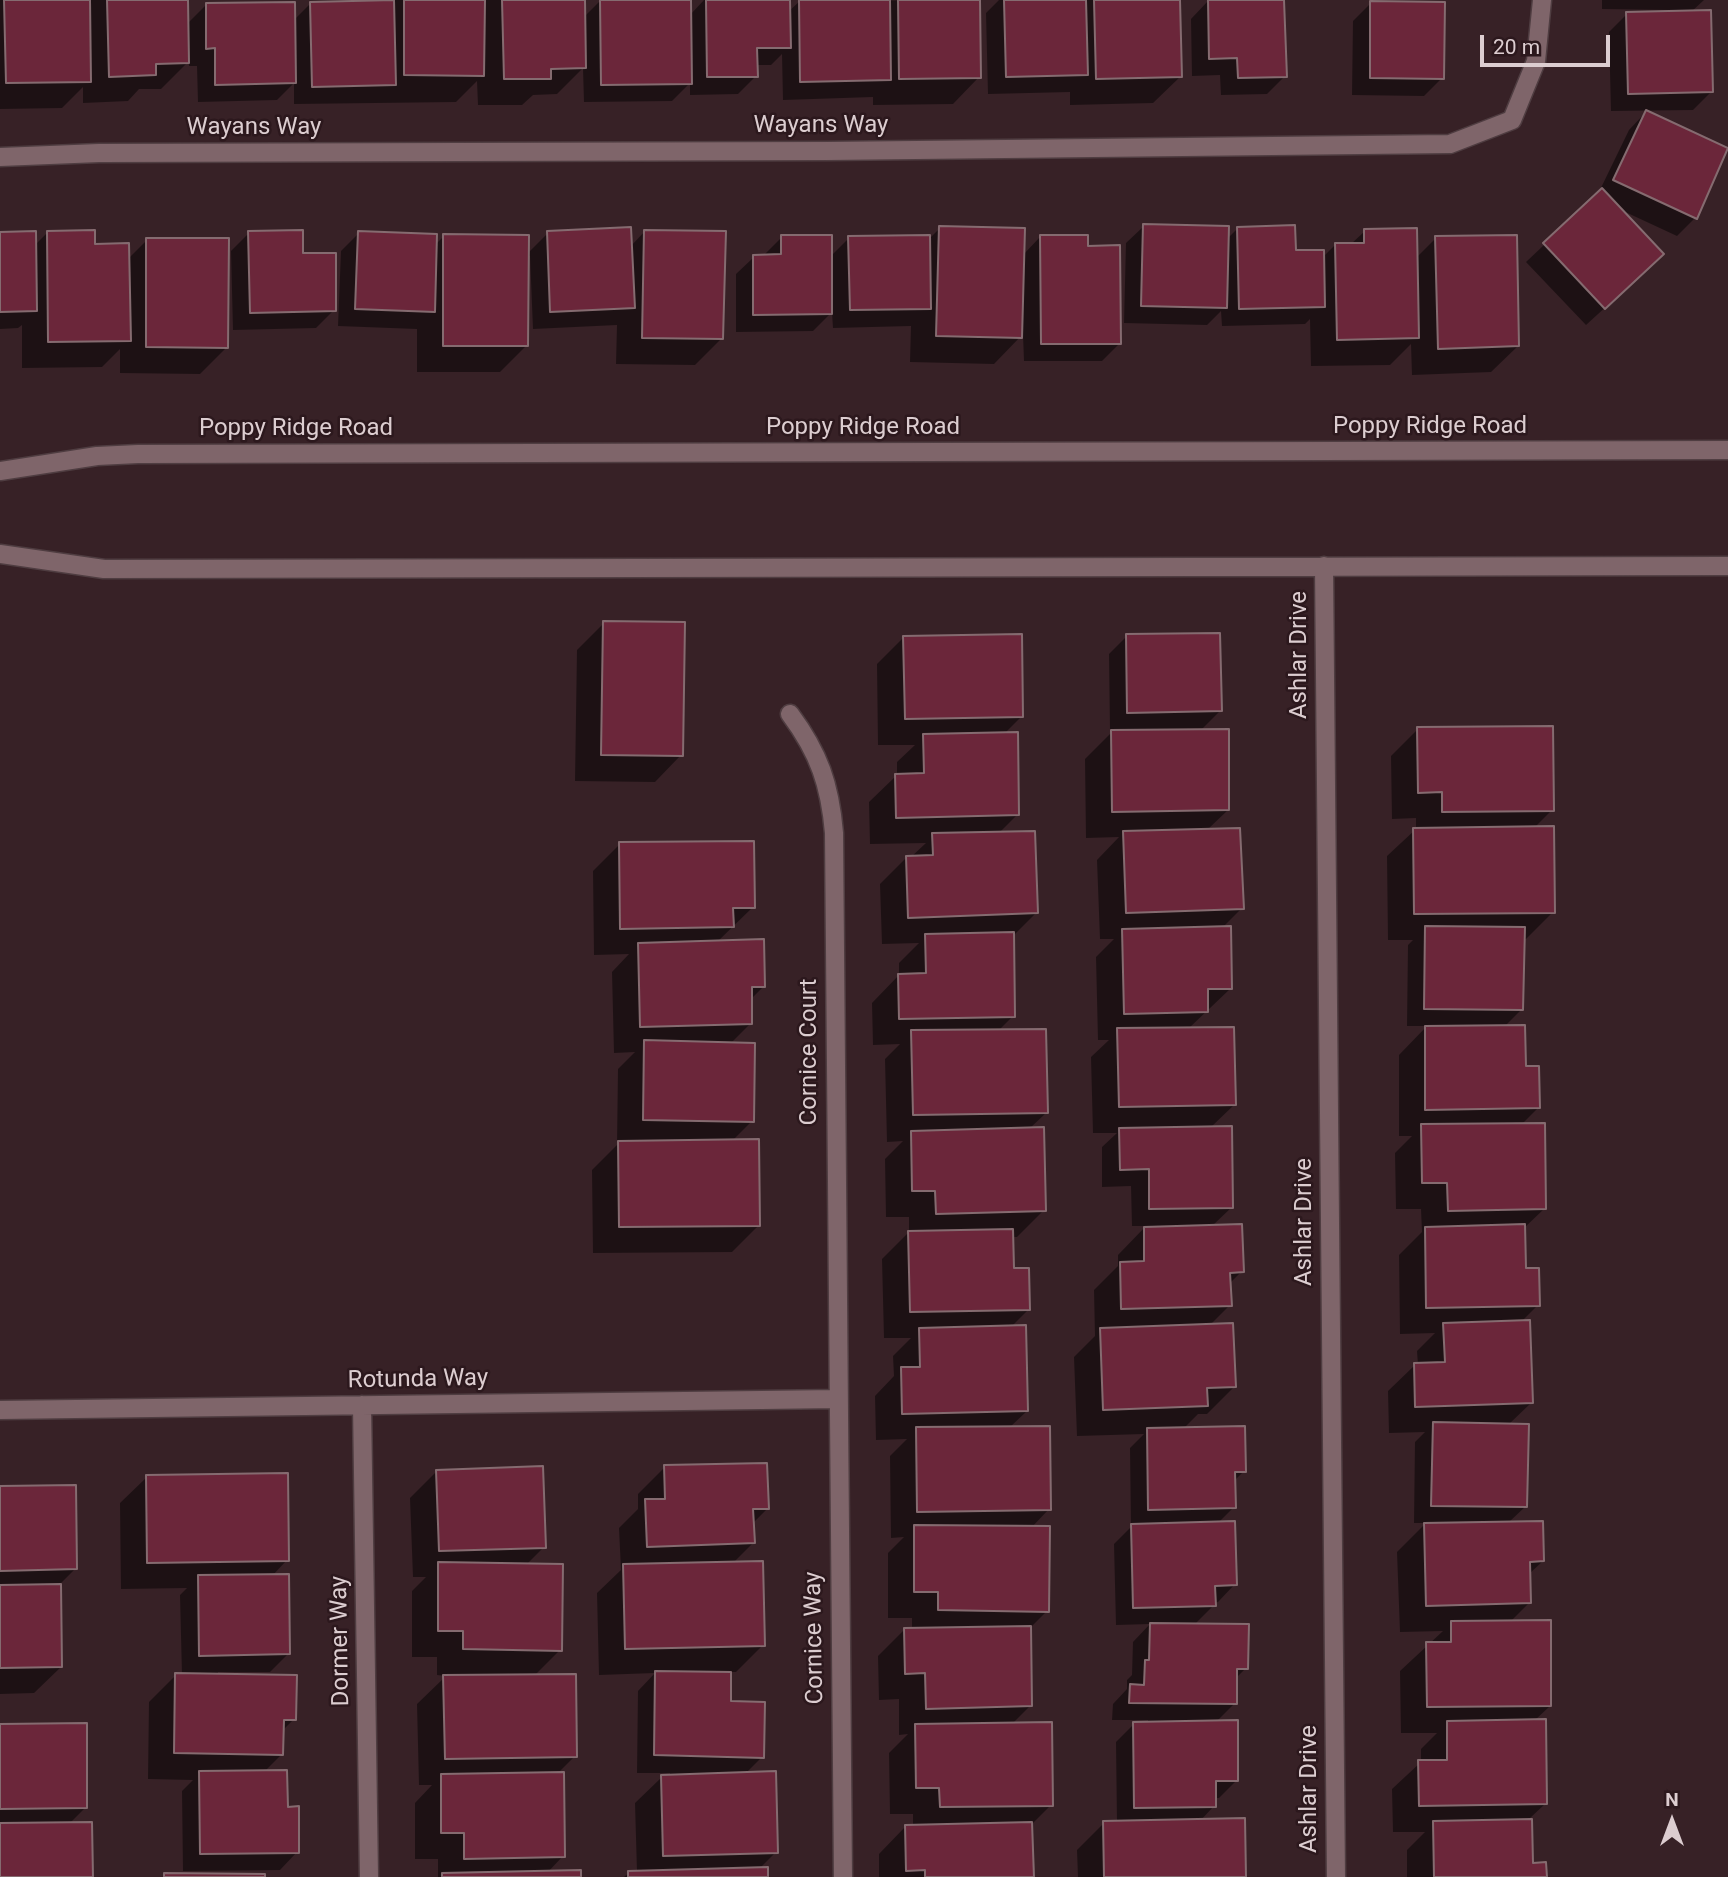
<!DOCTYPE html>
<html>
<head>
<meta charset="utf-8">
<style>
	body { margin:0 }
	#map { position:relative; width:1728px; height:1877px; overflow:hidden; background:#372126; font-family:Roboto,sans-serif }
	canvas { display:block }
	.north { position:absolute; left:1637px; top:1786px; width:70px; height:70px; -webkit-text-stroke:5px #2c181d; paint-order:stroke; rotate:0deg; font-size:19px; font-weight:700; line-height:28px; text-align:center; color:#dccdd0 }
	.north::after { content:''; display:block; margin:auto; width:24px; height:32px; background:#dccdd0; clip-path:polygon(50% 0,100% 100%,50% 72%,0 100%) }
	.scale { position:absolute; left:1480px; top:35px; width:130px; height:32px; box-sizing:border-box; border:4px solid #dccdd0; border-top:0; padding-left:9px; font-size:21px; line-height:24px; white-space:nowrap; color:#dccdd0; -webkit-text-stroke:5px #2c181d; paint-order:stroke }
</style>
</head>
<body>
<div id="map">
<canvas width="1728" height="1877"></canvas>
<div class="north">N</div>
<div class="scale">20 m</div>
</div>
<script>
const c = document.querySelector('canvas').getContext('2d');
c.lineJoin = 'round';
function fill(path, color) {
  c.fillStyle = color;
  c.fill(path, 'evenodd');
}
function stroke(path, color, width, dash) {
  c.strokeStyle = color;
  c.lineWidth = width;
  c.lineCap = dash ? 'butt' : 'round';
  c.setLineDash(dash || []);
  c.stroke(path);
}
function label(font, color, halo, rows, align = 'center') {
  c.font = font + ' Roboto,sans-serif';
  c.lineWidth = 5;
  c.setLineDash([]);
  c.textBaseline = 'middle';
  c.strokeStyle = halo;
  c.fillStyle = color;
  for (const [text, x, y, turn = 0] of rows) {
    c.save();
    c.translate(x, y);
    c.rotate((+turn || 0) * Math.PI / 180);
    c.textAlign = isNaN(turn) ? turn : align;
    if (halo) c.strokeText(text, 0, 0);
    c.fillText(text, 0, 0);
    c.restore();
  }
}
const shadow = new Path2D(`
	M0,0H186L187,24L206,5L294,20L311,3L379,0H583V18L600,1L690,15L704,0H788V12L800,1L979,0V77L953,104L873,105V97L783,100L782,54L771,65H756V76L738,94L690,95V83L672,101L584,102L583,68L557,94L533,95L522,105H478L477,81L456,102L294,104V83L277,100L198,102L197,66H189V61L161,89H139L128,101L83,103V87L62,108L0,109Z
	M999,0H1178L1180,77L1153,103L1070,105V92L988,94L986,13Z
	M1283,0L1285,76L1267,94L1221,95L1220,75L1192,76L1191,19L1208,1Z
	M1602,0H1704L1691,12L1711,92L1693,110L1611,111L1609,32L1627,14L1673,13V10L1602,9Z
	M1371,3L1442,78L1424,96L1352,95L1353,21Z
	M1646,112L1727,150L1695,218L1677,236L1621,210L1644,272L1586,325L1526,262L1598,194L1629,130Z
	M1144,226L1227,239L1238,228L1294,252L1322,258L1336,244H1351L1365,231L1416,258L1436,238L1518,346L1491,372L1412,375L1411,344L1390,365L1311,366L1310,319L1305,324L1222,326L1221,311L1207,325L1124,323L1126,243Z
	M940,228L1023,255L1040,237L1087,248L1120,343L1102,361H1024L1023,334L994,364L910,362L911,326L833,328L832,312L813,331L736,332V274L754,257L764,255L782,237L830,257L849,238L928,240Z
	M645,231L722,338L695,365L616,364L617,325L533,329L530,256H527L526,346L500,372H417V329L338,326L341,251L359,233L435,245L444,236L527,254L548,233L631,246Z
	M0,233L34,246L47,233L93,246L128,259L147,240L227,347L200,374L120,373V349L102,367L22,368V325L18,328L0,329Z
	M249,233L334,310L316,328L233,330L231,251Z
	M604,623L681,755L655,782L575,781L577,650Z
	M1127,636L1220,711L1200,731L1228,810L1207,830L1242,908L1222,928L1230,989L1188,1029L1234,1105L1210,1128L1232,1207L1212,1226L1242,1271L1229,1284L1230,1305L1209,1326L1234,1387L1207,1414H1198L1183,1429L1244,1471L1233,1482L1234,1507L1218,1523L1235,1584L1218,1602L1214,1603V1605L1194,1625L1246,1668L1235,1679V1703L1216,1722L1237,1780L1219,1798H1214V1806L1200,1821L1245,1877H1078L1077,1850L1104,1823H1117L1116,1742L1134,1724H1148V1720H1112L1113,1704L1127,1689V1680L1132,1675L1133,1642L1150,1624L1116,1625L1114,1544L1131,1527L1130,1448L1144,1434L1077,1436L1074,1357L1095,1336L1094,1290L1118,1266V1255L1146,1226H1132L1131,1186L1102,1187V1147L1117,1133H1093L1091,1057L1109,1040H1098L1096,957L1114,939H1100L1097,860L1119,837L1086,838L1085,759L1114,730H1110L1109,654Z
	M904,637L1021,717L1004,734L1017,815L999,833L1036,913L1012,937L1013,1016L998,1031L1046,1113L1029,1129L1044,1210L1017,1237H1011L1012,1269L1028,1310L1011,1327L1027,1411L1009,1428L1049,1509L1031,1528L1047,1611L1029,1629L1030,1706L1011,1725L1051,1805L1031,1825L1032,1877H879V1854L905,1827H913V1814H890L889,1753L908,1734L899,1735V1699L879,1700L878,1656L905,1629H912V1618H888V1553L904,1537L891,1538L890,1456L907,1439L876,1440L875,1396L894,1376L893,1356L911,1338H884L882,1259L909,1232V1217H886L885,1159L903,1141L887,1142L885,1059L900,1044L873,1045L872,1003L899,975V963L919,943L882,944L880,884L906,858L911,857L926,843L870,844L869,802L897,775V762L915,745H878L877,664Z
	M1418,729L1552,810L1534,828L1553,912L1526,939H1523L1522,1009L1504,1027L1524,1068L1538,1108L1521,1125L1544,1209L1523,1229L1524,1270L1538,1305L1521,1322L1531,1403L1508,1425L1526,1506L1508,1523L1543,1561L1529,1574L1530,1602L1510,1622L1550,1706L1534,1721L1545,1804L1530,1818L1531,1865L1545,1877H1407V1850L1425,1832H1393L1392,1789L1421,1762V1749L1437,1733H1401L1400,1671L1443,1631L1400,1632L1397,1552L1426,1523H1414L1415,1442L1425,1432L1389,1433L1388,1391L1415,1365H1418L1417,1351L1435,1333L1400,1334L1399,1255L1422,1232L1421,1209H1396L1395,1153L1412,1136H1399V1055L1427,1026H1407L1408,945L1413,940H1388L1387,856L1416,829V818L1392,819L1391,756Z
	M620,844L753,907L716,943L764,986L750,1000L751,1023L730,1044L752,1121L732,1141L759,1225L732,1252L593,1253L592,1170L617,1145L618,1069L635,1052L614,1053L612,972L629,954L594,955L593,871Z
	M665,1467L767,1509L752,1524L753,1543L732,1564L763,1645L736,1672H730V1703L762,1757L745,1774L776,1852L759,1869L766,1877H624L629,1873L637,1872L635,1803L662,1777L670,1776V1773H637L638,1691L655,1673L599,1675L597,1593L621,1570L619,1528L638,1509V1494Z
	M437,1471L544,1547L526,1565L560,1650L534,1676L575,1756L557,1774L563,1856L547,1873L579,1877H438V1859H415V1803L432,1785H419L417,1704L446,1676L437,1675V1657H412V1591L426,1577H413L410,1498Z
	M147,1477L287,1560L272,1576L288,1654L270,1672H218V1676L294,1719L282,1731V1754L264,1772L286,1809L297,1852L280,1870L183,1871L182,1791L193,1780L148,1779L149,1702L176,1675H182L180,1595L187,1588L121,1589L120,1503Z
	M0,1488L75,1569L60,1584L61,1667L34,1693L0,1694Z
	M0,1725L86,1807L69,1824L91,1877H0Z`);
const building = new Path2D(`
	M4,0H90L91,82L6,83Z
	M107,0H188L189,63L156,64V75L109,77Z
	M394,0L396,85L312,87L310,2Z
	M404,0H485L484,76L404,75Z
	M502,0H585L586,68L551,69V79H504Z
	M600,0H691L692,84L601,85Z
	M706,0H790L791,48H757L758,77H707Z
	M799,0H890L891,80L800,82Z
	M898,0H980L981,78L899,79Z
	M1004,0H1086L1088,75L1006,77Z
	M1094,0H1180L1182,77L1096,79Z
	M1208,0H1284L1287,77L1238,78L1237,58L1209,59Z
	M1370,1L1445,2L1444,79L1370,78Z
	M295,2L296,83L215,85V48L206,49V3Z
	M1711,10L1713,92L1628,94L1626,12Z
	M1646,110L1728,148L1697,219L1613,180Z
	M1602,188L1664,254L1605,309L1543,243Z
	M1143,224L1229,226L1227,308L1141,306Z
	M1295,225L1296,250H1324L1325,307L1239,309L1237,227Z
	M939,226L1025,228L1022,338L936,336Z
	M631,227L635,308L550,312L547,231Z
	M1417,228L1419,338L1337,340L1335,243H1364V229Z
	M95,230V244L129,243L131,341L48,342L47,231Z
	M303,230V253H336V311L250,313L248,231Z
	M644,230L726,231L723,339L642,338Z
	M36,231L37,311L0,312V232Z
	M358,231L437,234L435,312L355,309Z
	M443,234L529,235L528,346H443Z
	M781,235H832V314L753,315V255L781,254Z
	M930,235L931,309L850,310L848,236Z
	M1040,235H1088V246L1120,245L1121,344H1041Z
	M1517,235L1519,346L1438,349L1435,236Z
	M146,238H229L228,348L146,347Z
	M603,621L685,622L683,756L601,755Z
	M1220,633L1222,711L1127,713L1126,634Z
	M1022,634L1023,717L905,719L903,636Z
	M1553,726L1554,811L1442,812V792L1418,793L1417,727Z
	M1229,729V810L1112,812L1111,730Z
	M1018,732L1019,815L896,818L895,774L924,773L923,734Z
	M1554,826L1555,913L1414,914L1413,828Z
	M1240,828L1244,909L1126,913L1123,831Z
	M1035,831L1038,913L908,918L906,856L933,855L932,833Z
	M754,841L755,908H733L734,927L620,929L619,842Z
	M1231,926L1232,989H1208V1012L1124,1014L1122,929Z
	M1425,926L1525,927L1523,1010L1424,1009Z
	M1014,932L1015,1017L899,1019L898,974L926,973L925,934Z
	M764,939L765,987H752V1024L640,1027L638,943Z
	M1525,1025L1526,1066H1539L1540,1108L1425,1110V1026Z
	M1234,1027L1236,1105L1119,1107L1117,1028Z
	M1046,1029L1048,1113L913,1115L911,1030Z
	M644,1040L755,1043L754,1122L643,1120Z
	M1545,1123L1546,1209L1448,1211L1447,1183H1422L1421,1124Z
	M1232,1126L1233,1208L1149,1209V1169L1120,1170L1119,1128Z
	M1044,1127L1046,1211L936,1214L935,1191H912L911,1131Z
	M759,1139L760,1226L619,1227L618,1141Z
	M1242,1224L1244,1272L1230,1273L1232,1306L1121,1309L1120,1262L1144,1261V1227Z
	M1525,1224L1526,1268H1539L1540,1306L1426,1308L1425,1227Z
	M1013,1229L1014,1268H1029L1030,1310L910,1312L908,1231Z
	M1530,1320L1533,1403L1415,1407L1414,1363L1445,1362L1443,1323Z
	M1233,1323L1236,1387L1207,1388L1208,1406L1103,1410L1100,1328Z
	M1026,1325L1028,1411L902,1414L901,1367H920L919,1328Z
	M1433,1422L1529,1424L1527,1507L1431,1506Z
	M1050,1426L1051,1510L917,1512L916,1427Z
	M1245,1426L1246,1472H1235L1236,1508L1148,1510L1147,1428Z
	M767,1463L769,1509H753L755,1543L647,1547L645,1499H665L664,1465Z
	M543,1466L546,1548L439,1551L436,1470Z
	M288,1473L289,1561L147,1563L146,1475Z
	M76,1485L77,1569L0,1571V1486Z
	M1235,1521L1237,1585L1215,1586L1216,1606L1133,1608L1131,1524Z
	M1543,1521L1544,1561L1530,1562L1531,1603L1426,1606L1424,1523Z
	M914,1525L1050,1526L1049,1612L938,1610V1592H914Z
	M763,1561L765,1646L625,1649L623,1564Z
	M438,1562L563,1564L562,1651L463,1649V1631H438Z
	M289,1574L290,1654L199,1656L198,1575Z
	M61,1584L62,1667L0,1668V1585Z
	M1551,1620V1706L1427,1707L1426,1642H1451V1621Z
	M1150,1623L1249,1624L1248,1669H1237V1704L1129,1703L1130,1684L1144,1685L1145,1660H1149Z
	M1031,1626L1032,1706L926,1709L925,1673L905,1674L904,1628Z
	M655,1671L731,1672V1701L765,1702L764,1758L654,1755Z
	M175,1673L297,1675L296,1720H284L283,1755L174,1753Z
	M576,1674L577,1757L445,1759L443,1675Z
	M1546,1719L1547,1804L1419,1806L1418,1760H1447V1721Z
	M1238,1720V1781H1216V1807L1134,1808L1133,1722Z
	M1052,1722L1053,1806L940,1807L939,1788H916L915,1724Z
	M87,1723V1808L0,1809V1724Z
	M287,1770L288,1807L299,1806V1853L200,1854L199,1771Z
	M776,1771L778,1853L663,1856L661,1775Z
	M564,1772L565,1857L464,1859V1833H441V1774Z
	M1245,1818L1246,1877H1104L1103,1821Z
	M1532,1819L1533,1863L1546,1862L1547,1877H1434L1433,1821Z
	M92,1822L93,1877H0V1823Z
	M1032,1822L1034,1877H925V1870L906,1871L905,1825Z
	M768,1867V1877H628V1871Z
	M581,1870V1877H442V1873Z
	M164,1873L265,1874V1877H164Z`);
const minor = new Path2D(`
	M0,157L99,153L827,151L1450,144L1512,120L1536,61L1542,0
	M0,471L97,456L138,454L1728,450
	M0,554L104,569L1728,566
	M1324,566L1336,1877
	M790,714C819,753 830,785 834,833L843,1877
	M362,1405L369,1877
	M0,1410L837,1399`);
const streetNames = [
	["Wayans Way",821,126],
	["Wayans Way",254,128],
	["Poppy Ridge Road",1430,427],
	["Poppy Ridge Road",863,428],
	["Poppy Ridge Road",296,429],
	["Ashlar Drive",1300,655,-90],
	["Cornice Court",810,1052,-90],
	["Ashlar Drive",1305,1222,-90],
	["Rotunda Way",418,1380,-1],
	["Cornice Way",815,1638,-91],
	["Dormer Way",341,1641,-91],
	["Ashlar Drive",1310,1789,-90]
];
fill(shadow, '#0007');
fill(building, '#6b263a');
stroke(building, '#856b70', 2);
stroke(minor, '#4f3d41', 21);
stroke(minor, '#7f656a', 18);
label('24px', '#dccdd0', '#2c181d', streetNames);
</script>
</body>
</html>
